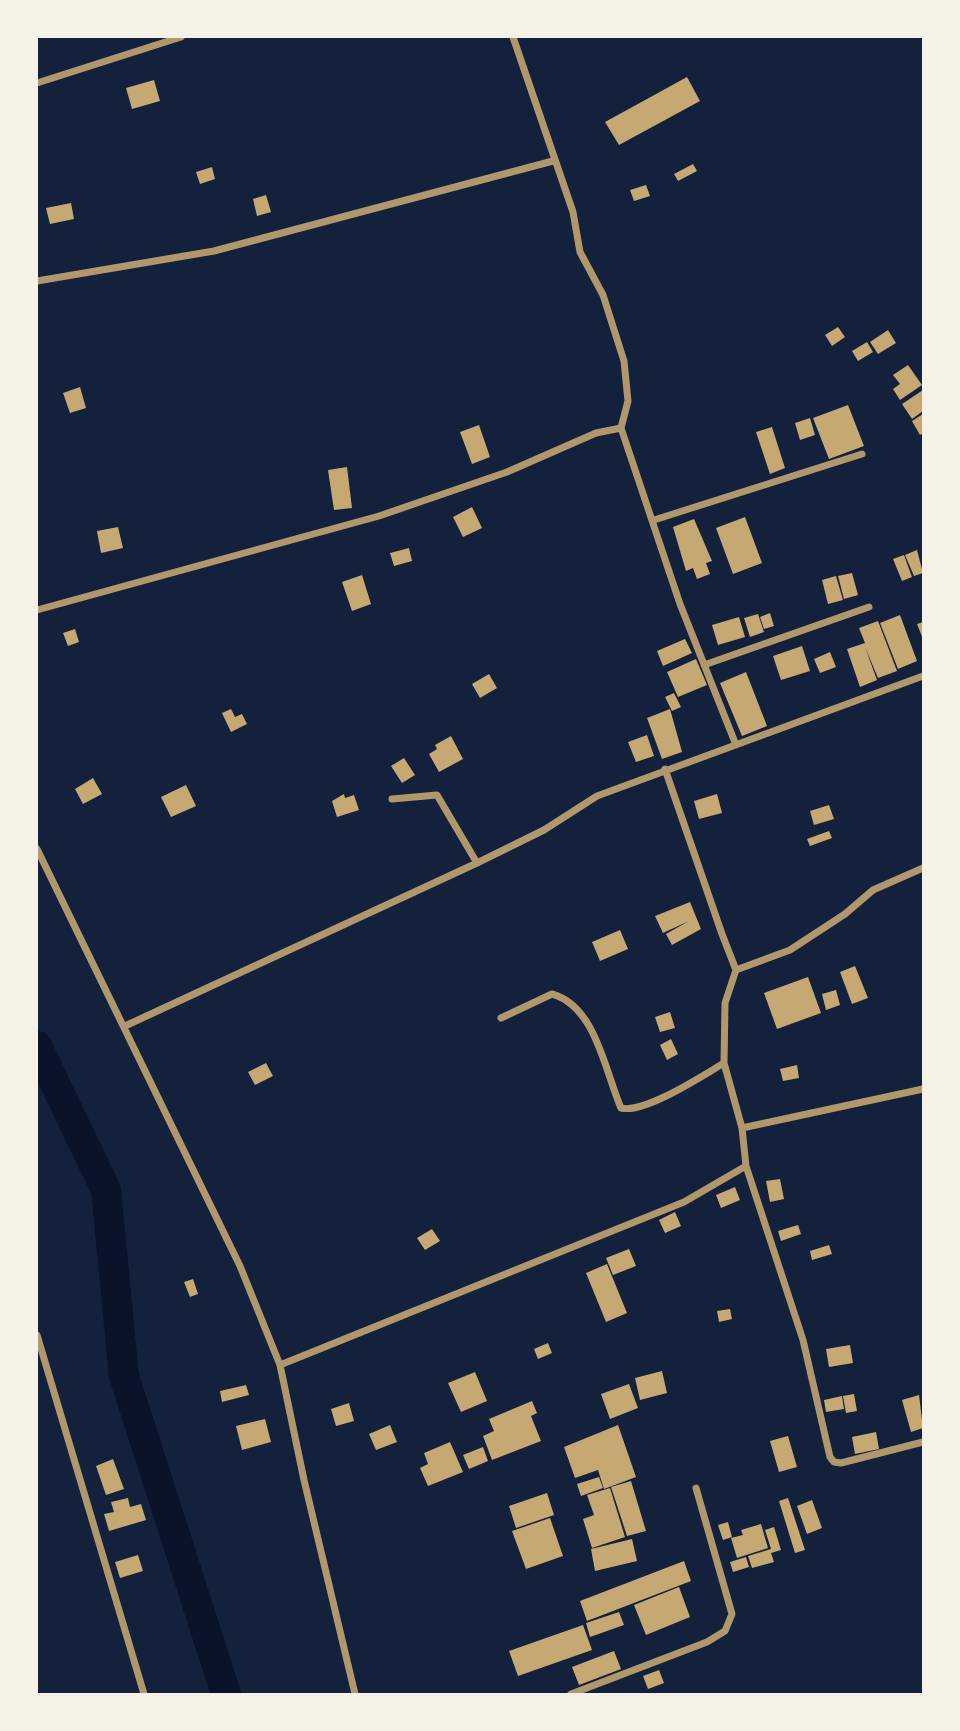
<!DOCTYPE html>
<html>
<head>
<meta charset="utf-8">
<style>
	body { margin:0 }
	#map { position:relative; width:960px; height:1731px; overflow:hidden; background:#14213d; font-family:"PT Sans",sans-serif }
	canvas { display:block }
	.frame { position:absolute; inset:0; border:38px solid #f6f1e7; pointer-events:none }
</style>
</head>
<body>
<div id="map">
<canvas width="960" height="1731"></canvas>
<div class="frame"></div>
</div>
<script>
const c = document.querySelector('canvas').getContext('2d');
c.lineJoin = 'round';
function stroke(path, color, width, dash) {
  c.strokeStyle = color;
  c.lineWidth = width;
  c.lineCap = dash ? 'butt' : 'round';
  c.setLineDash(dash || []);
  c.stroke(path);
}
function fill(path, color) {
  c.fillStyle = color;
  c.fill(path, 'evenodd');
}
const river = new Path2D(`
	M37,1046L106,1190L124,1376L226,1694`);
const building = new Path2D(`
	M687,77L700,101L619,145L605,122Z
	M154,80L160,101L132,109L126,88Z
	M693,164L697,171L678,181L674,174Z
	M212,167L215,179L200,184L196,172Z
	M646,185L650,196L634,201L630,190Z
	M266,195L271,212L257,216L253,199Z
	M71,203L74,219L50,224L46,208Z
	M838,327L845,337L832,346L825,335Z
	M888,330L896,343L878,354L870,342Z
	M867,342L873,352L858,361L852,351Z
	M908,365L922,385L900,400L893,389L900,384L893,375Z
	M80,387L86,408L70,413L63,393Z
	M923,390V411L912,419L902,404Z
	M848,405L864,446L829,459L813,418Z
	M923,414V433L920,435L912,421Z
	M810,418L815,435L800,440L795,423Z
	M479,425L490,457L472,464L460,432Z
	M772,427L785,468L770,474L756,432Z
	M347,467L352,508L334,510L328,470Z
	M472,507L482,528L463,537L453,517Z
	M745,517L762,563L733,574L716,528Z
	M694,519L712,561L706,563L710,574L697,579L693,568L686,571L673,527Z
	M118,527L123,548L101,553L97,531Z
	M409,548L412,561L394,566L390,553Z
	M917,550L923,573L914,576L905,555Z
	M904,555L912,577L902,581L893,559Z
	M852,573L858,595L844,599L838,576Z
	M362,575L371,604L352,611L342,582Z
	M836,576L843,600L828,604L822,580Z
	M770,613L774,626L764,629L760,617Z
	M758,614L764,632L750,637L744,618Z
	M900,615L917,661L898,669L880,623Z
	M739,617L745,637L718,645L712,625Z
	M878,621L897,671L878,678L865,647L877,680L860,687L847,649L865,643L859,628Z
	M923,622V639L917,624Z
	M75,629L79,642L68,646L63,633Z
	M685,639L692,653L663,666L657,651Z
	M802,646L810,671L781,680L773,656Z
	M830,652L836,667L820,673L814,659Z
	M696,659L707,685L678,697L667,672Z
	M746,672L767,726L742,736L720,683Z
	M489,674L497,688L480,698L472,684Z
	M674,693L681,707L672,711L665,697Z
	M231,709L235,717L242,714L247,724L231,732L222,713Z
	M670,709L682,752L662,759L647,718Z
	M647,735L654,756L636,762L628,742Z
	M451,736L463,759L439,772L429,754L437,749L435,745Z
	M404,758L415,775L402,783L391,766Z
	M93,778L102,794L83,804L75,789Z
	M186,785L196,806L171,817L161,797Z
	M344,794L345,798L354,795L359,810L337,817L332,801Z
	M717,794L722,813L699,819L694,801Z
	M829,805L834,819L814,825L810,811Z
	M829,831L832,838L810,846L807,839Z
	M690,902L701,929L672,945L666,934L689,921L663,933L655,916Z
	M620,930L628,949L600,961L592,942Z
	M855,966L868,998L852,1004L840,972Z
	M808,977L821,1013L777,1029L764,993Z
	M836,990L840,1005L826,1010L822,994Z
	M670,1012L675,1028L660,1032L655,1017Z
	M671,1039L678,1054L667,1060L660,1045Z
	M266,1063L273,1076L255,1085L248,1072Z
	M797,1065L799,1078L783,1081L780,1069Z
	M780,1179L784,1199L770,1202L766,1181Z
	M735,1187L740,1200L721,1208L716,1195Z
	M675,1212L681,1226L665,1233L659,1220Z
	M798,1225L801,1234L781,1241L778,1231Z
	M432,1229L440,1241L425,1250L417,1238Z
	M829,1245L832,1254L812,1260L810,1251Z
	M629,1249L636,1266L613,1275L606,1258Z
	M607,1264L627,1313L606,1322L586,1273Z
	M193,1279L198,1294L190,1297L184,1282Z
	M730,1309L732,1319L719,1322L717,1311Z
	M548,1343L552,1353L538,1359L534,1349Z
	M850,1345L853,1363L829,1367L826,1349Z
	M662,1371L667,1393L640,1400L635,1378Z
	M475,1372L487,1401L461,1412L448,1383Z
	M629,1384L638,1408L610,1419L601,1394Z
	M246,1385L249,1395L222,1402L220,1391Z
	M854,1394L857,1411L846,1413L843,1396Z
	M919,1395L923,1428L911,1432L902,1400Z
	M842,1396L844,1409L826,1412L824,1400Z
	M532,1401L537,1413L531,1416L541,1441L492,1460L483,1436L494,1431L489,1419Z
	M349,1403L354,1421L336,1426L331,1409Z
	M265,1419L271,1442L242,1450L236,1426Z
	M390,1425L397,1442L376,1450L369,1434Z
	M618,1425L636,1477L604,1489L598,1470L575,1478L564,1447Z
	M876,1432L879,1449L855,1454L852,1437Z
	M788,1436L797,1467L779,1472L770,1441Z
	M450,1442L463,1472L428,1486L420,1468L428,1464L424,1453Z
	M483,1447L488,1461L469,1469L463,1455Z
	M113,1459L124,1489L106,1495L96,1466Z
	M599,1477L603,1488L581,1496L577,1484Z
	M631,1481L646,1531L627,1536L611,1487Z
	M610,1488L625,1537L592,1548L583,1519L594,1515L587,1495Z
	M547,1493L554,1515L516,1528L509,1506Z
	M128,1498L130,1507L141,1504L146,1520L109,1531L104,1514L114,1512L111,1502Z
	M788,1498L805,1550L795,1553L779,1501Z
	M812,1500L822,1528L807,1534L797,1506Z
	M550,1518L563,1556L526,1569L512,1531Z
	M728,1522L732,1537L723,1540L718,1525Z
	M761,1524L768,1548L737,1558L731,1538L743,1535L741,1530Z
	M774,1527L781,1550L771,1553L774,1562L752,1568L748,1556L771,1549L765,1530Z
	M632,1539L637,1561L595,1571L591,1549Z
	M138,1555L143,1571L120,1578L115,1562Z
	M746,1557L749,1567L733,1572L730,1562Z
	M684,1561L691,1581L587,1621L580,1601Z
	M679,1587L690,1617L646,1635L634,1605Z
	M619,1612L624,1625L590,1637L586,1623Z
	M583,1625L592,1650L518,1676L509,1651Z
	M614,1651L621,1669L579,1685L572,1667Z
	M659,1670L664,1683L648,1689L643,1676Z`);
const minor = new Path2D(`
	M513,37L573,212L580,252L603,295L624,361L628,401L621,428L680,604L736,745
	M37,83L181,37
	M37,281L214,251L553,161
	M654,520L862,454
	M37,610L379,516L507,472L596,433L621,428
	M704,665L869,607
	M665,769L722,934L736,970L725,1003L724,1063L742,1128L746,1166L803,1340L830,1457L834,1462L841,1463L923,1442
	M392,799L437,795L477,863
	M37,849L240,1266L280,1365L304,1480L355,1694
	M736,970L790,950L845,914L873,890L923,868
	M501,1018L552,994C596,1006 605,1072 621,1108C644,1114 702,1076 724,1063
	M125,1026L477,863L544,830L597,796L923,676
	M742,1128L923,1089
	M37,1335L144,1694
	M280,1365L684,1202L746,1166
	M571,1694L707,1642L725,1631L732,1614L696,1488`);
stroke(river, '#0b132b', 30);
fill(building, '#c6a872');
stroke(minor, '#b1986c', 7);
</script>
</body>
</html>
